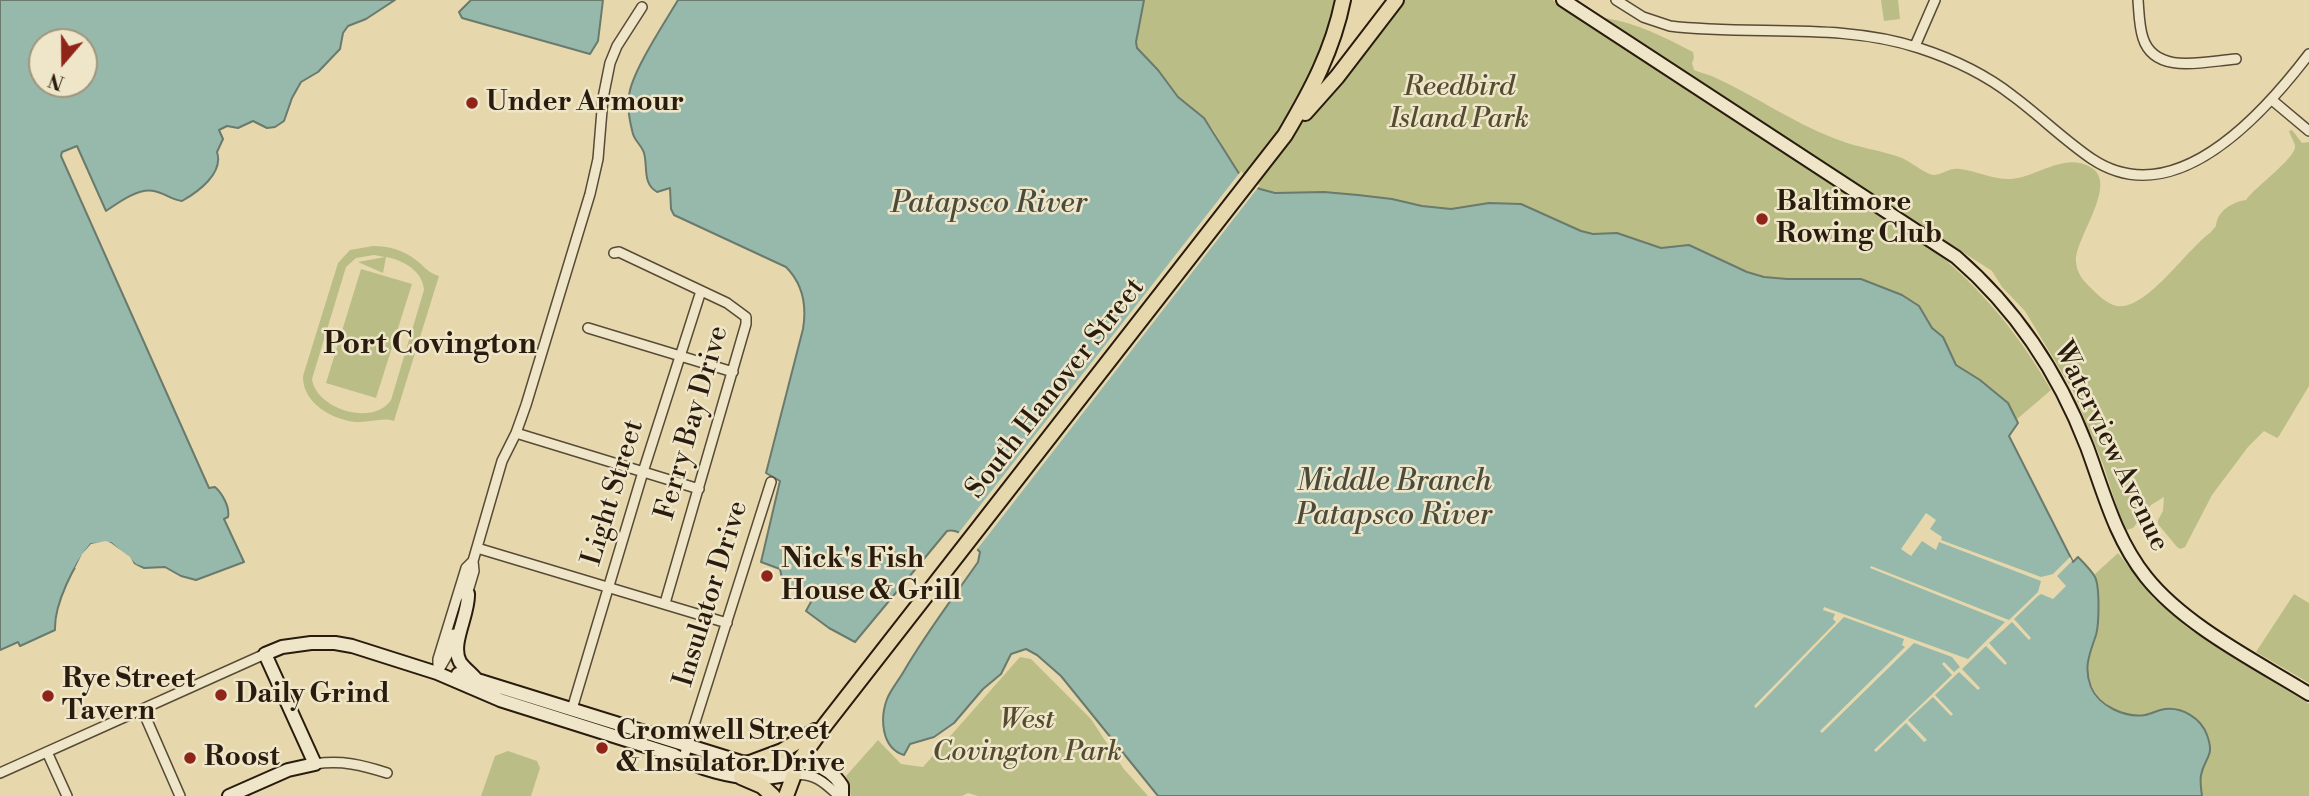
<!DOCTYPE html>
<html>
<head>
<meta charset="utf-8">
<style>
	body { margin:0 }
	#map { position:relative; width:2309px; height:796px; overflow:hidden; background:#e6d8ac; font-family:"Libre Bodoni",serif }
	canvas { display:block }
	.north { position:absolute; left:28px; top:28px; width:70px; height:70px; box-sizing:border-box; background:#efe6c9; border:2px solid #a0957e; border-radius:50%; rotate:200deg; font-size:19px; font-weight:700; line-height:28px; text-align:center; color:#291c0e }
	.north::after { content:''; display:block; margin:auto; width:24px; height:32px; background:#8f2418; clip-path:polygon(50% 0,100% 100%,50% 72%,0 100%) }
</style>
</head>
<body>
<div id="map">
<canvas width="2309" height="796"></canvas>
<div class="north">N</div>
</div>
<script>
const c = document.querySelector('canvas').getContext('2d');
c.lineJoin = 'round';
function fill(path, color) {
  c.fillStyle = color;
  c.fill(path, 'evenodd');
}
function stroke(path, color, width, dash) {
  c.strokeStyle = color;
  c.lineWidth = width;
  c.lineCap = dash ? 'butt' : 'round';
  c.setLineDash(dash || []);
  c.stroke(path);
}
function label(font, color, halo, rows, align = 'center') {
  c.font = font + ' "Libre Bodoni",serif';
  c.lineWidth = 5;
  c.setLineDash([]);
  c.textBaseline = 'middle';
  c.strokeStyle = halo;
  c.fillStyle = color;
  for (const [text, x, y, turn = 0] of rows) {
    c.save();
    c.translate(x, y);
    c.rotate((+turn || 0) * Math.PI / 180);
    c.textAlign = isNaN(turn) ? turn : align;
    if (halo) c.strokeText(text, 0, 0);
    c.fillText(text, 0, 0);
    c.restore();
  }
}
const green = new Path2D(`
	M1144,0H1335C1330,33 1316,63 1302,94L1336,87L1380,34L1404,0H1553L1915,236C1973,278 2016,329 2051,390L2016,420L2008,403L1980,380L1956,365L1943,337L1932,328L1919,306L1902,295L1861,279H1787L1764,277L1747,272L1689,245L1661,248L1617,233L1593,234L1581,231L1521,204L1489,203L1451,209L1422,206L1392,199L1275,193C1226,182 1232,149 1204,118C1196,110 1186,105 1178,98C1163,84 1150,64 1137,48L1136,42Z
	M1881,0H1898L1900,19L1884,21Z
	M1605,18C1637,23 1664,37 1693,52L1694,58L1692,63L1694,70C1701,73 1707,74 1714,77C1756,96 1793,123 1836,139C1858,148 1881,150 1902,158C1911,162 1927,175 1934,175C1943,174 1951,167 1960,169C1976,171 1995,180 2011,179C2038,177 2065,151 2092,168C2118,185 2075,238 2076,261C2076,272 2084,282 2091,288C2098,295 2107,304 2117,306C2146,311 2187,249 2210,233L2216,226C2217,211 2232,202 2246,200C2253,189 2297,157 2295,146C2295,143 2290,135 2289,131L2292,130L2302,143L2309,142V386L2279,436L2277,438L2264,431L2248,447L2212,495L2185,547L2180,549L2177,547L2158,524V520L2163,511L2164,497L2151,505L2133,528L2127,530L2123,526L2103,464L2073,391L2025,311L2002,287L1992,271L1604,20Z
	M373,246C389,246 403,250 416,260C424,266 428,273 439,276L394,421C382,417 370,423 356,422C333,420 302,403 303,376L338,263L350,250ZM374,255L385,257L358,262L383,273L386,257C403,260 423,271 424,290L391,400C373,427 316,409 312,379L346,267L356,258Z
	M361,269L412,284L376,398L326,383Z
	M2118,553L2153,598L2188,628L2309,704V796H2202L2201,777L2204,766L2177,709C2162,709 2149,716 2134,715C2101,711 2080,682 2090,649C2091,643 2095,639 2096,634C2100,620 2099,587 2094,575Z
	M2294,594L2309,603V683L2256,652Z
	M1020,657L1031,659L1091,719L1123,768L1148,796H978L968,793L962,796H851L846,776L878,740L901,764L923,767Z
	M508,751L537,761L540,768L531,796H481L495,756Z`);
const water = new Path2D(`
	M0,0H395L366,19L348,26L343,33L340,49L318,72L301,82L292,98L284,121L275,127L267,128L253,121L238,128L227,126L219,130L223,139L217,152C224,173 198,192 182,201C171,200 165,193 154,191C138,188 119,202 106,211L77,146L62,152L61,156L209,488L215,487C222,493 230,507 228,517L224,519L244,562L196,580L181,576L165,567L144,568L136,565L111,543L91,544C74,564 54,604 55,630L20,646L18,642L0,650ZM42,42H84V84H42Z
	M471,0H603L598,41L590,54L462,18L459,12Z
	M678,0H1144L1136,42L1137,48L1158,70L1178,97L1204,118L1238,172L1248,184L1260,189L1275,193L1324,192L1358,195L1392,199L1422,206L1451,209L1489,203L1521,204L1581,231L1593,234L1617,233L1661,248L1689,245L1747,272L1764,277L1787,279H1861L1902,295L1919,306L1932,328L1943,337L1956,365L1980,380L2008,403L2018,423L2009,436L2073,562L2078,557C2084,563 2091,570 2095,577C2100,587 2099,625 2096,635C2090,653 2083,667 2091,687C2099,706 2125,718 2145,715C2151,714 2158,710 2165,709C2182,707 2201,718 2207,735C2215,757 2205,756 2201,775C2200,781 2201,789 2202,796H1158L1061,676L1037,655L1026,649L1011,654L1001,674L983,689L954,723L934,737L910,744L904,755C881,748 880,718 887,699C891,689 899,680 904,671C926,633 953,598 978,562L980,552C971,543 961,528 947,531L855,642L829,628L806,611L812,600L783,583L780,569L761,562L780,481L766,473L803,329C807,305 803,284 786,267L674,215L671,209L670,188L657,192C642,183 648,167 644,153C642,146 635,141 633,134C630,123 627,108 629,96C631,73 665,22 678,0Z`);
const pier = new Path2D(`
	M1241,171L1250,181L1260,185L975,552L957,535Z
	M1926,513L1936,520L1930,529L1942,537L1941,540L2041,577L2053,574L2070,557L2072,561L2057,576L2066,586L2053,599L2041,594L2038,596L2014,619L2031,638L2029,640L2012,622L1989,643L2007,663L2005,665L1986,646L1962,669L1980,688L1978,690L1959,672L1935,695L1953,714L1951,716L1933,697L1908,720L1927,740L1924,742L1906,723L1876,752L1874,750L1952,675L1942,664L1944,662L1954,672L1960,667L1952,657L1914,643L1822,733L1820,731L1905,647L1902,645L1904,639L1844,617L1756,708L1754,706L1836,622L1833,619L1835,614L1823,610L1824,607L1968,659L2005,622L1870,568L1871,566L2009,620L2038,592L2041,581L1939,542L1936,550L1922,541L1911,556L1901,549Z
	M106,541L111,543L130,557L134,564L147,571L134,568L110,546L98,545L93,547L85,556L79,569L75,568L82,554L91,544Z`);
const street = new Path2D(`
	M1616,0L1643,17L1670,26C1751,36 1841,22 1919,48C1953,59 1985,74 2013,96C2040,116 2064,140 2092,159C2175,214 2264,113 2309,54
	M2138,0C2139,12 2139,26 2143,38C2155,76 2206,61 2236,59
	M1915,46L1935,0
	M2272,100L2309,131
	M614,253L619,252L727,303L746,317V324L665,603
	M588,328L733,372
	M516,433L699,489
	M477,548L727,623
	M466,598L474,571L473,561L502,461L516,433L526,405L590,194L598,159L603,98L610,63L617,46L642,7
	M438,668V659L466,568L473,561
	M437,673L448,654L454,634
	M142,709L180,796
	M572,709L643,472L701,291
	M47,752L67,796
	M683,760L771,482
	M315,764C342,760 362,765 387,773
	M0,773L265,654
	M793,775C814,772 825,783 839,796`);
const secondary = new Path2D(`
	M1563,0L1956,257C2015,308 2059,374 2087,447C2104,493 2115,538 2146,577C2185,626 2256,661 2309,694
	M468,594C469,615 450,644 460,662C464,668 471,673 476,679
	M458,674L741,762C774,766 820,750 842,786V796
	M229,796L288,770L315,764L265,654L282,647L311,643H335L352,646L437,673L500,700L674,755C695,768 736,779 760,778C771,778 782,775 793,775`);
const primary = new Path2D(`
	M1305,113L1337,77L1396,0
	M750,763L782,751L815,731
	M741,777L762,786L773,796
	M786,796L799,761L825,725L1285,135C1311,91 1333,50 1343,0`);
const markers = [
	[472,103,7,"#8f2418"],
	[1762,219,7,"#8f2418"],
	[767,576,7,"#8f2418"],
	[221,695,7,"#8f2418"],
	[48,696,7,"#8f2418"],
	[602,748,7,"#8f2418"],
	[190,758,7,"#8f2418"]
];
const parkNames = [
	["Reedbird",1459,88],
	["Island Park",1459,120],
	["West",1027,721],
	["Covington Park",1027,753]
];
const poiNames = [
	["Under Armour",486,103],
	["Baltimore",1776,203],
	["Rowing Club",1776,235],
	["Nick's Fish",781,560],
	["House & Grill",781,592],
	["Rye Street",62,680],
	["Tavern",62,712],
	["Daily Grind",235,695],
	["Cromwell Street",616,732],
	["& Insulator Drive",616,764],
	["Roost",204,758]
];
const streetNames = [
	["South Hanover Street",1056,389,-52],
	["Ferry Bay Drive",693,423,-74],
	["Waterview Avenue",2110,447,64],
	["Light Street",614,493,-73],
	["Insulator Drive",712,594,-73]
];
const waterNames = [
	["Patapsco River",989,205],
	["Middle Branch",1394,483],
	["Patapsco River",1394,517]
];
const neighbourhoodNames = [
	["Port Covington",430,346]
];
fill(green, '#babd86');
fill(water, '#96b9ac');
stroke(water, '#6a7a6d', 2);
fill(pier, '#e6d8ac');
stroke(street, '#584b36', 12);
stroke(secondary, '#291c0e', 16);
stroke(primary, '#291c0e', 18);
stroke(street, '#efe6c9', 9);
stroke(secondary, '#efe6c9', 12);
stroke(primary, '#e6d8ac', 14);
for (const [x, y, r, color] of markers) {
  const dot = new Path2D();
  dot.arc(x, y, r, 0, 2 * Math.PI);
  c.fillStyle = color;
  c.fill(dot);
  stroke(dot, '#efe6c9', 2.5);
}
label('italic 28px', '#544c32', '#efe6c9', parkNames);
label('bold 28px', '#291c0e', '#efe6c9', poiNames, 'left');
label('28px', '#291c0e', '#efe6c9', streetNames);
label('italic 30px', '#4a4b3d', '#efe6c9', waterNames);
label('bold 30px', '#291c0e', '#efe6c9', neighbourhoodNames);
</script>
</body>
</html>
